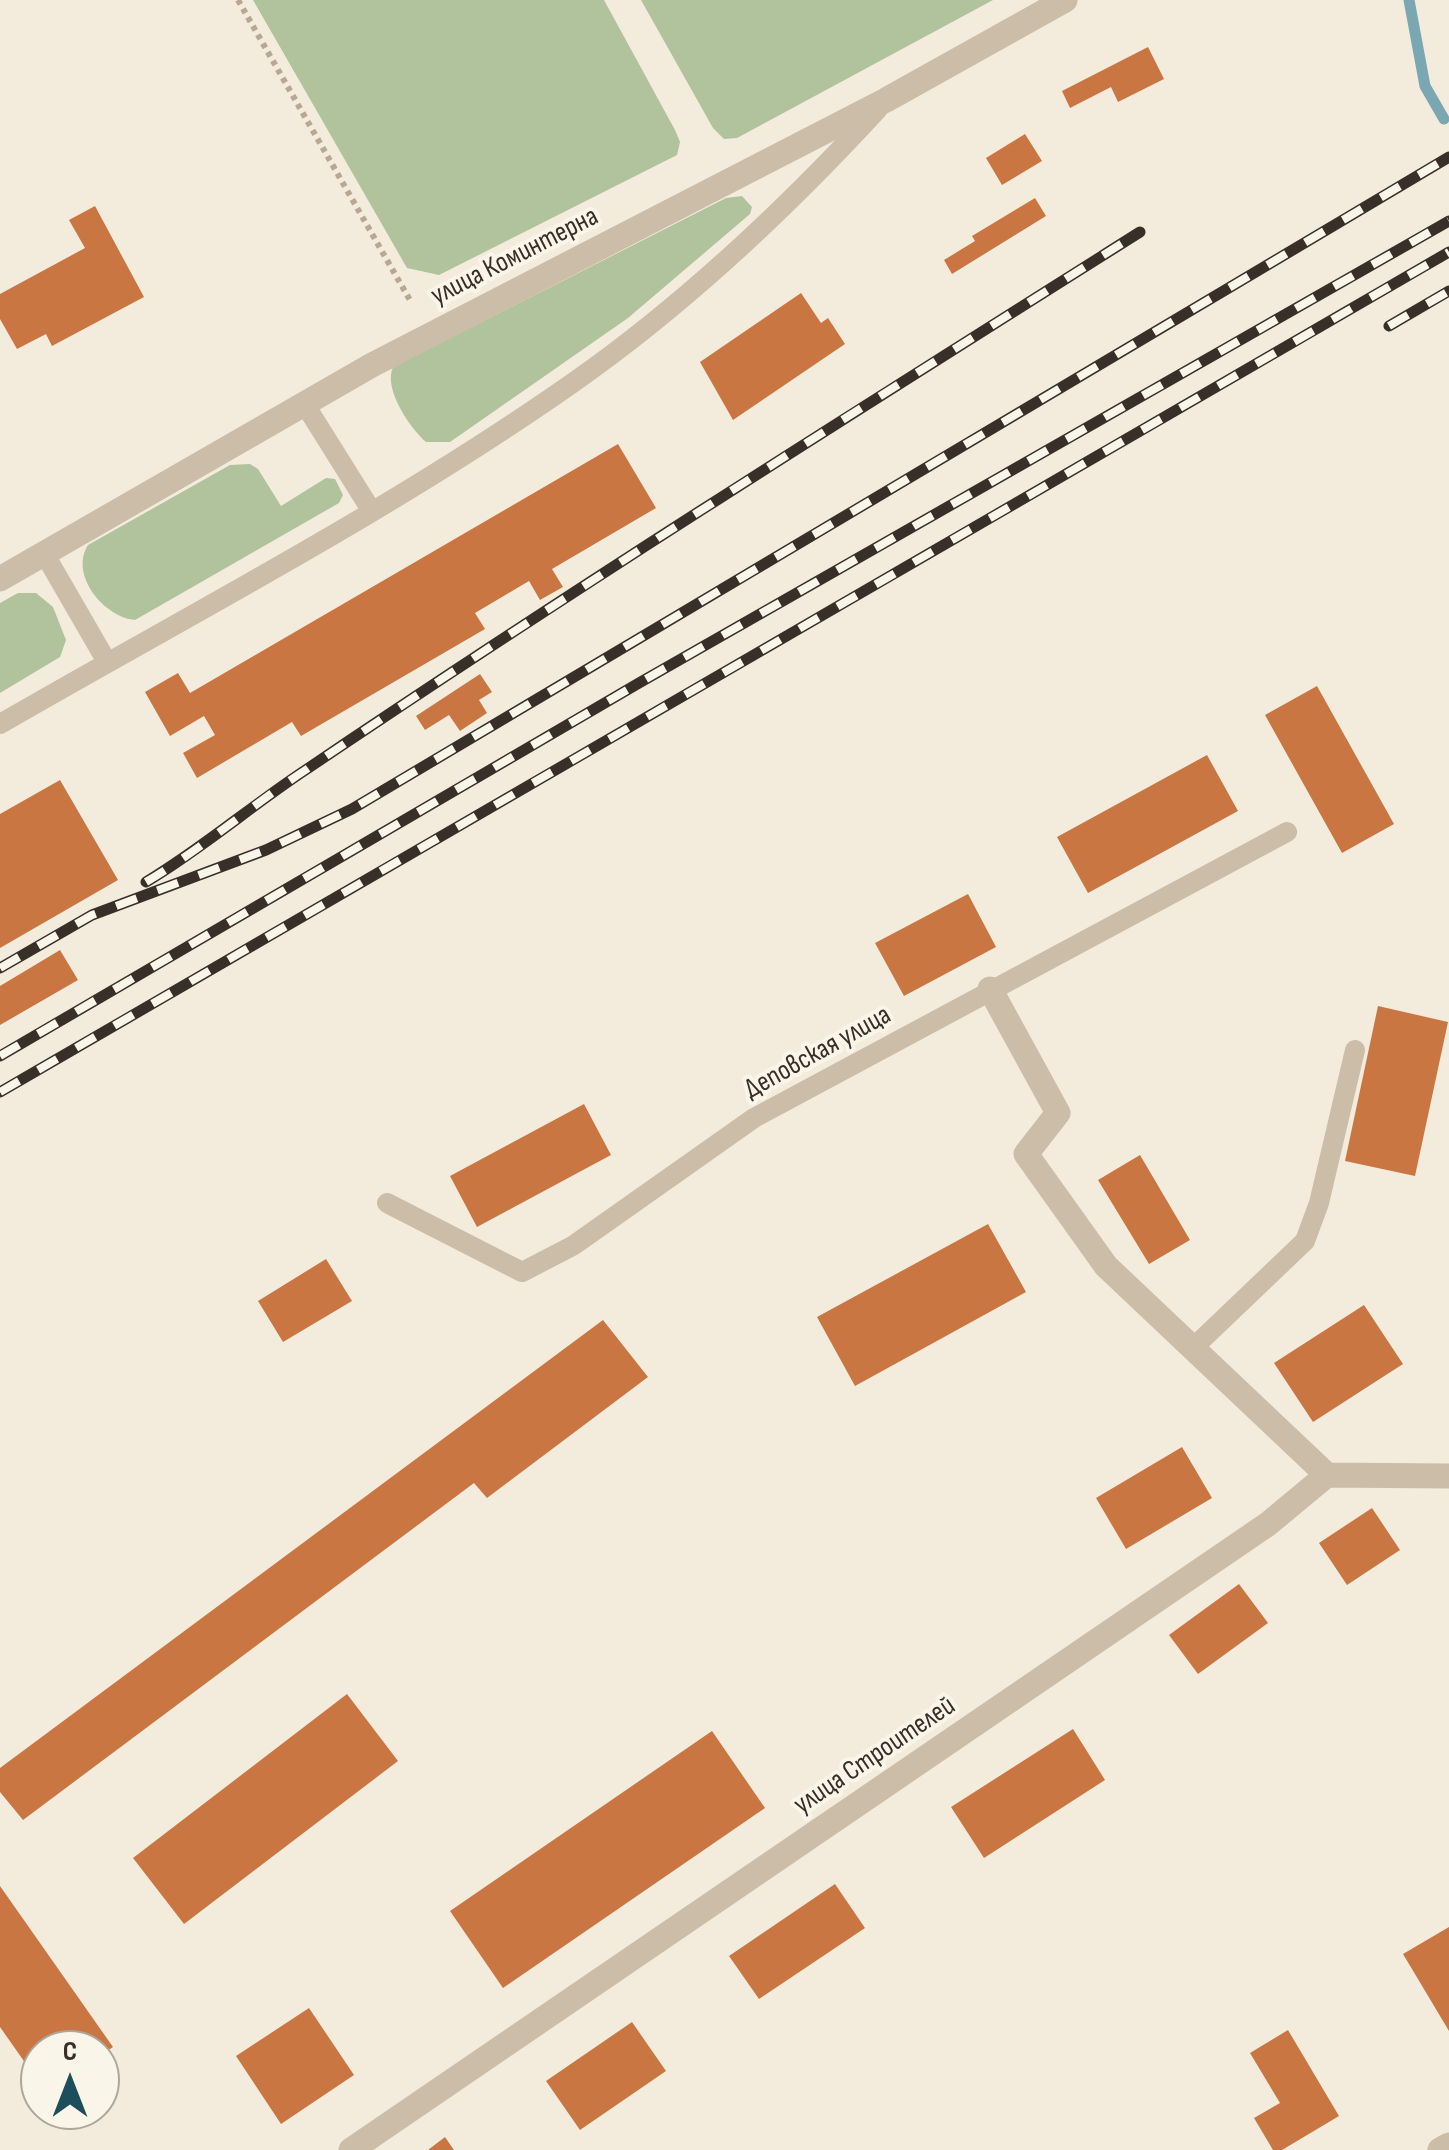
<!DOCTYPE html>
<html>
<head>
<meta charset="utf-8">
<style>
	body { margin:0 }
	#map { position:relative; width:1449px; height:2150px; overflow:hidden; background:#f3ebdc; font-family:"Sofia Sans Condensed",sans-serif }
	canvas { display:block }
	.north { position:absolute; left:20px; top:2030px; width:100px; height:100px; box-sizing:border-box; background:#faf5e9; border:2px solid #aca69c; border-radius:50%; rotate:0deg; font-size:28px; font-weight:700; line-height:40px; text-align:center; color:#382f28 }
	.north::after { content:''; display:block; margin:auto; width:35px; height:45px; background:#1c4e5b; clip-path:polygon(50% 0,100% 100%,50% 72%,0 100%) }
</style>
</head>
<body>
<div id="map">
<canvas width="1449" height="2150"></canvas>
<div class="north">С</div>
</div>
<script>
const c = document.querySelector('canvas').getContext('2d');
c.lineJoin = 'round';
function fill(path, color) {
  c.fillStyle = color;
  c.fill(path, 'evenodd');
}
function stroke(path, color, width, dash) {
  c.strokeStyle = color;
  c.lineWidth = width;
  c.lineCap = dash ? 'butt' : 'round';
  c.setLineDash(dash || []);
  c.stroke(path);
}
function label(font, color, halo, rows, align = 'center') {
  c.font = font + ' "Sofia Sans Condensed",sans-serif';
  c.lineWidth = 8;
  c.setLineDash([]);
  c.textBaseline = 'middle';
  c.strokeStyle = halo;
  c.fillStyle = color;
  for (const [text, x, y, turn = 0] of rows) {
    c.save();
    c.translate(x, y);
    c.rotate((+turn || 0) * Math.PI / 180);
    c.textAlign = isNaN(turn) ? turn : align;
    if (halo) c.strokeText(text, 0, 0);
    c.fillText(text, 0, 0);
    c.restore();
  }
}
const green = new Path2D(`
	M253,0H604L675,130L680,142L677,155L439,275L407,268Z
	M641,0H993L737,138L724,139L713,128Z
	M742,196L752,207L750,214L628,318L450,442H426C409,427 383,388 393,367L726,198Z
	M250,464L258,469L281,506L326,478L335,479L343,495L339,503L135,620C104,617 69,575 88,545L230,465Z
	M18,593H36L53,607L66,640L60,657L0,693V603Z`);
const stream = new Path2D(`
	M1409,0L1425,86L1444,119`);
const building = new Path2D(`
	M1148,47L1164,79L1118,102L1111,87L1070,108L1062,91Z
	M1025,134L1042,161L1002,185L986,158Z
	M1035,198L1046,216L952,274L944,260L975,241L972,236Z
	M95,206L144,297L52,346L46,334L17,349L0,319V294L85,248L69,220Z
	M801,293L821,323L828,318L845,344L733,420L700,362Z
	M618,444L656,508L552,569L563,587L540,600L529,581L475,613L485,629L301,736L292,722L197,778L183,753L215,735L204,716L170,736L145,692L178,673L190,693Z
	M480,674L492,692L479,700L487,713L460,731L449,715L425,730L416,716Z
	M1317,686L1394,824L1342,853L1265,715Z
	M1207,755L1238,811L1088,893L1057,837Z
	M60,780L118,880L0,948V814Z
	M968,894L996,947L904,996L875,943Z
	M60,950L78,980L0,1025V986Z
	M1378,1006L1448,1022L1415,1176L1345,1161Z
	M584,1104L611,1155L477,1227L450,1176Z
	M1140,1155L1190,1240L1149,1264L1098,1180Z
	M988,1224L1026,1292L855,1386L817,1317Z
	M326,1259L352,1301L283,1342L258,1301Z
	M1364,1305L1403,1364L1313,1422L1274,1363Z
	M603,1320L648,1377L487,1498L474,1483L23,1820L0,1792V1768Z
	M1182,1447L1212,1498L1126,1549L1096,1498Z
	M1372,1508L1400,1550L1347,1585L1319,1543Z
	M1239,1584L1268,1623L1198,1674L1169,1635Z
	M347,1694L398,1761L184,1924L133,1858Z
	M1073,1729L1105,1780L984,1858L951,1807Z
	M712,1731L765,1808L503,1988L450,1911Z
	M835,1884L865,1928L759,1999L729,1956Z
	M0,1886L113,2047L100,2056V2050H40V2084L0,2027Z
	M1449,1927V2031L1403,1954Z
	M309,2008L354,2075L281,2124L236,2056Z
	M632,2022L666,2071L580,2130L546,2081Z
	M1288,2030L1339,2116L1282,2150H1273L1254,2118L1280,2103L1250,2053Z
	M445,2137L454,2150H428Z`);
const path = new Path2D(`
	M238,0L411,302`);
const service = new Path2D(`
	M304,403L371,510
	M44,553L107,662
	M0,724C192,613 392,510 574,382C685,304 786,209 878,109
	M387,1203L522,1272L574,1245L754,1118L1287,832
	M1193,1348L1305,1241L1319,1203L1355,1050`);
const minor = new Path2D(`
	M990,989L1058,1113L1026,1154L1106,1266L1327,1475
	M351,2150L1268,1524L1327,1475L1449,1476
	M1440,2150L1449,2145`);
const tertiary = new Path2D(`
	M0,579L372,365L886,100L1065,0`);
const rail = new Path2D(`
	M1389,326L1449,291
	M146,882C203,848 252,805 307,769C581,584 861,408 1140,232
	M0,968L92,915L266,850L352,809L1449,157
	M0,1056L639,683L1449,221
	M0,1092L1449,252`);
const streetNames = [
	["улица Коминтерна",515,257,-27],
	["Деповская улица",818,1053,-29],
	["улица Строителей",875,1756,-34]
];
fill(green, '#b0c39c');
stroke(stream, '#7aa7b1', 11);
fill(building, '#ca7643');
stroke(path, '#b8a792', 6, [5, 5]);
stroke(service, '#ccbda8', 20);
stroke(minor, '#ccbda8', 25);
stroke(tertiary, '#ccbda8', 25);
stroke(rail, '#382f28', 11);
stroke(rail, '#faf5e9', 8, [22]);
label('28px', '#382f28', '#faf5e9', streetNames);
</script>
</body>
</html>
